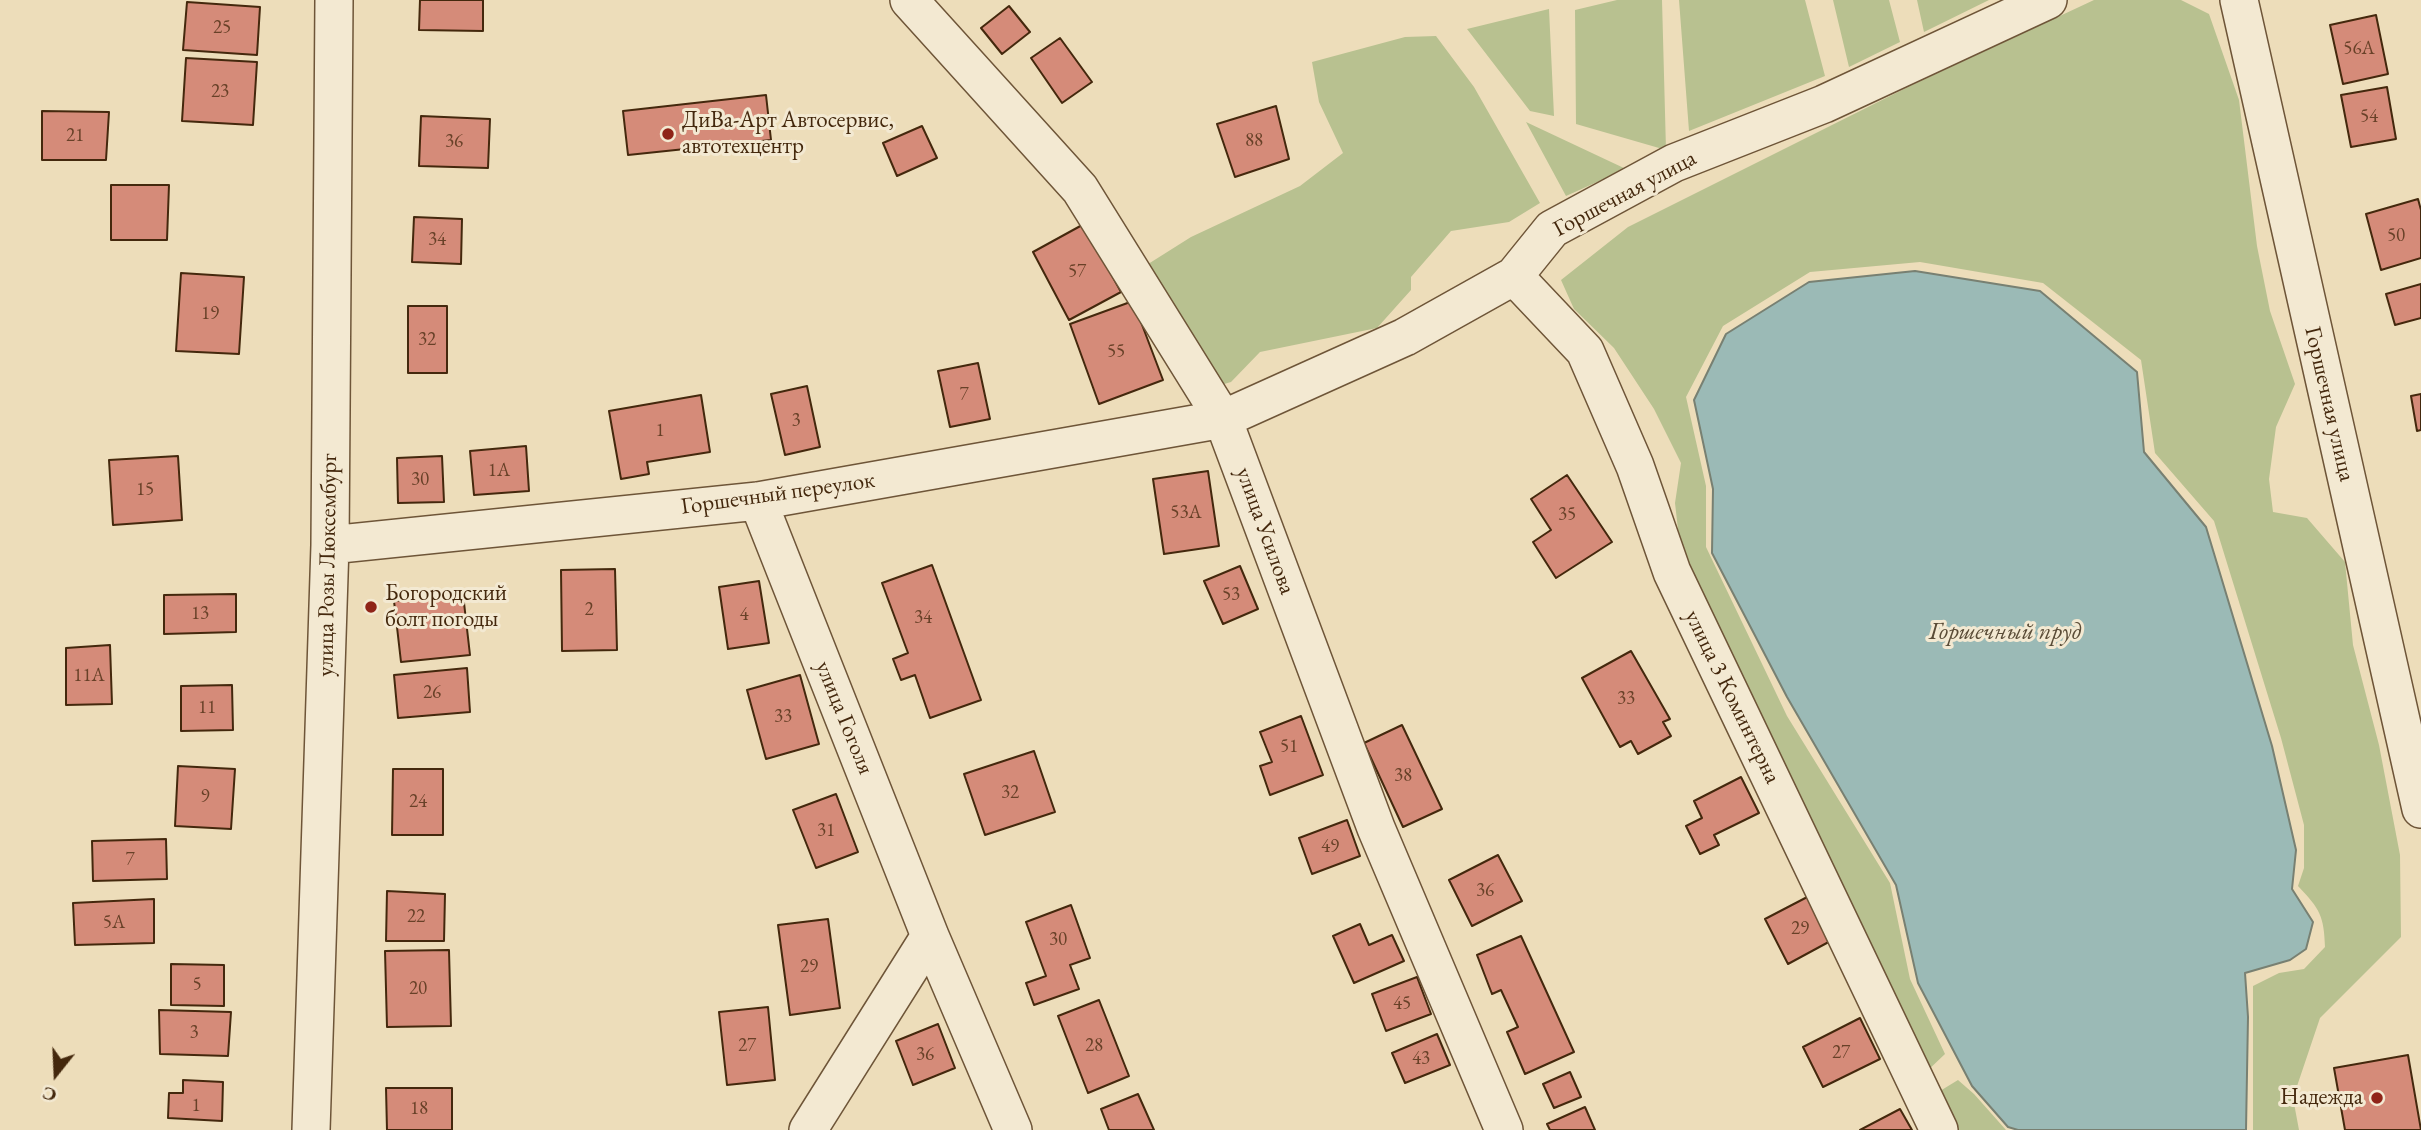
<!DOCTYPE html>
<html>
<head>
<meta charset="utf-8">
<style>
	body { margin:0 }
	#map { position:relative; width:2421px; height:1130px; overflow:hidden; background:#edddba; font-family:"EB Garamond",serif }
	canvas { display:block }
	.north { position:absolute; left:21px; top:1039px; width:70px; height:70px; -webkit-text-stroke:5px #f3e9d2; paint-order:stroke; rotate:198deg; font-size:19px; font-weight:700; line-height:28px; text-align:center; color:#44280d }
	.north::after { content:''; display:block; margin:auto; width:24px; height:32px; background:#44280d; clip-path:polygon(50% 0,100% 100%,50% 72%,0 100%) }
</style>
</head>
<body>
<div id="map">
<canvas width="2421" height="1130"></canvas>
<div class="north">С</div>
</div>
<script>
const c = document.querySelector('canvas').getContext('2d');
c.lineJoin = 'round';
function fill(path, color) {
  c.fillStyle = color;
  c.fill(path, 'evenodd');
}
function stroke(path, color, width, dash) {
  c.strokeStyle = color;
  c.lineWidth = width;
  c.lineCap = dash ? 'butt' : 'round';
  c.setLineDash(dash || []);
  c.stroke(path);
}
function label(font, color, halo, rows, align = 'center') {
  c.font = font + ' "EB Garamond",serif';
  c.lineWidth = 6;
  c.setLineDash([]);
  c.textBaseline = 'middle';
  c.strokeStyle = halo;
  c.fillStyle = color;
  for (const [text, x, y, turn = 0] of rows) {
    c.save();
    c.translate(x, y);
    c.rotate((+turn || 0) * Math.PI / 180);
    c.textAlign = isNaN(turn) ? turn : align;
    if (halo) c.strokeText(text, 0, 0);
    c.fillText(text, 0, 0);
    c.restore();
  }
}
const green = new Path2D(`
	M1617,0H1662L1666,150L1576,124L1575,10Z
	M1679,0H1805L1825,76L1689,131Z
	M1833,0H1889L1900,42L1849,67Z
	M1917,0H1989L1924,32Z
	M2094,0H2181L2209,14L2239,100L2257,246L2270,311L2295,384L2276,427L2269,479L2273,512L2307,518L2345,562L2353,645L2379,745L2400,855L2401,937L2320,1018L2293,1098L2299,1130H2253V986L2279,973L2304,969L2325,947C2324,916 2320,909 2298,886L2304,868V825L2281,738L2214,521L2155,453L2141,360L2043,283L1920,262L1810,272L1723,326L1686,397L1706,486V547L1787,716L1890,883L1910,979L1945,1054L1925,1073L1680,547L1675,503L1681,463L1654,409L1614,348L1574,309L1561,280L1628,227L1908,87Z
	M1549,9L1554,116L1530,111L1467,29Z
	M1436,36L1474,87L1540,203L1509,222L1451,231L1411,277V290L1377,328L1260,352L1231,382L1207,389L1145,266L1191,237L1300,186L1343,153L1319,102L1312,62L1405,37Z
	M1526,122L1626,169L1566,196Z
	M1958,1080L1974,1094L2006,1130H1956L1940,1091Z`);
const water = new Path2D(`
	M1915,271L2040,291L2137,372L2144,452L2206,527L2272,746L2296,850L2292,889L2313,922L2306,949L2290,960L2245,973L2248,1017L2246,1130H2018L2008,1127L1972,1086L1918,983L1896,885L1787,697L1712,553L1713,489L1694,400L1726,334L1809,282Z`);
const building = new Path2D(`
	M420,0H483V31L419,30Z
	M187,2L260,7L257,55L183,50Z
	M1009,6L1030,32L1002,54L981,28Z
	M2376,15L2388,74L2343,84L2330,25Z
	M1060,38L1092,82L1062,103L1031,58Z
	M186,58L257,62L253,125L182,121Z
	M2387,87L2396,139L2351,147L2341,95Z
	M766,95L771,140L628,155L623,111Z
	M1276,106L1289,159L1235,177L1217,124Z
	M42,111L109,112L106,160H42Z
	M421,116L490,119L488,168L419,166Z
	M922,126L937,158L897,176L883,143Z
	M111,185H169L167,240H111Z
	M2418,199L2421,210V258L2381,270L2366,214Z
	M414,217L462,219L461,264L412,262Z
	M1084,224L1121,292L1069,320L1033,252Z
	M181,273L244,277L239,354L176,351Z
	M2421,284V318L2395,325L2386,294Z
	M1133,301L1163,380L1099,404L1070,324Z
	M408,306H447V373H408Z
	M978,363L990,419L950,427L938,371Z
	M807,386L820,447L785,455L771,394Z
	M2421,394V430L2417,431L2411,396Z
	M701,395L710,452L647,462L649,474L621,479L609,411Z
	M526,446L529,491L474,495L470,451Z
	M178,456L182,520L113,525L109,460Z
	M442,456L444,502L398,503L397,458Z
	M1208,471L1219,546L1164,554L1153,479Z
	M1567,475L1612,542L1556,578L1533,542L1551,530L1531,499Z
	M932,565L981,700L930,718L915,675L901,680L893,659L908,653L882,583Z
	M1240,566L1258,609L1223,624L1204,581Z
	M615,569L617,650L562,651L561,570Z
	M759,581L769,643L728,649L719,587Z
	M236,594V632L164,634V595Z
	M463,594L470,655L401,662L394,601Z
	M110,645L112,704L66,705V648Z
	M1631,651L1670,719L1663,722L1671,736L1638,754L1631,741L1620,747L1582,678Z
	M467,668L470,712L398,718L394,675Z
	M800,675L819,744L766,759L747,690Z
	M232,685L233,730L181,731V686Z
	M1301,716L1323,775L1270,795L1260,766L1272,762L1260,732Z
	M1402,725L1442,809L1403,827L1364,743Z
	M1034,751L1055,812L985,835L964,774Z
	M178,766L235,769L231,829L175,826Z
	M393,769H443V835H392Z
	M1741,777L1759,813L1714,835L1719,845L1700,854L1686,826L1702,818L1694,801Z
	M836,794L858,852L816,868L793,810Z
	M1347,820L1360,856L1312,874L1299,838Z
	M166,839L167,879L93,881L92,841Z
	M1498,855L1522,901L1472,926L1449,880Z
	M387,891L445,894L444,941H386Z
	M1813,894L1836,938L1788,964L1765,919Z
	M154,899V943L75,945L73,903Z
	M1071,905L1090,958L1070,965L1079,989L1034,1005L1026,983L1046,976L1026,922Z
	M828,919L840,1008L790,1015L778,925Z
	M1360,924L1369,945L1392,935L1404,961L1354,983L1333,936Z
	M1521,936L1574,1052L1525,1074L1507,1032L1518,1027L1501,990L1492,994L1477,955Z
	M449,950L451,1026L387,1027L385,951Z
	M171,964L224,965V1006L171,1005Z
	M1417,977L1431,1014L1386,1031L1372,994Z
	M1099,1000L1129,1076L1088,1093L1058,1016Z
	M768,1007L775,1080L727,1085L719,1012Z
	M159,1010L231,1012L228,1056L160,1054Z
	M1860,1018L1880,1059L1823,1087L1803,1047Z
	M938,1024L955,1068L913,1085L896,1041Z
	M1437,1034L1450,1065L1405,1083L1392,1053Z
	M2408,1055L2421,1130H2345L2334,1068Z
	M1570,1072L1581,1097L1554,1108L1543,1084Z
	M183,1080L223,1082L222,1121L168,1118L169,1093H183Z
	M386,1088H452V1130H387Z
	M1138,1094L1154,1130H1109L1101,1109Z
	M1585,1107L1595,1130H1550L1547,1124Z
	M1900,1109L1912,1130H1860Z`);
const minor = new Path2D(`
	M909,0L1080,189L1223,419L1376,828L1504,1130
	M2239,0L2421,809
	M1514,276L1585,351L1635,466L1672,572L1939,1130
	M758,501L930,936L1013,1130
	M330,545L758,501L1223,419L1405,337L1514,276L1552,229L1674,163L1824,104L2048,0
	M311,1130L330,545L334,0
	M808,1130L930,936`);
const markers = [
	[668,134,7,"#8f2418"],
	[371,607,7,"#8f2418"],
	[2377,1098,7,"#8f2418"]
];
const numberNames = [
	["25",222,28],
	["56А",2359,49],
	["23",220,92],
	["54",2369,117],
	["21",75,136],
	["88",1254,141],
	["36",454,142],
	["50",2396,236],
	["34",437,240],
	["57",1077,272],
	["19",210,314],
	["32",427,340],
	["55",1116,352],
	["7",964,395],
	["3",796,421],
	["1",660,431],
	["1А",499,471],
	["30",420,480],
	["15",145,490],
	["53А",1186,513],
	["35",1567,515],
	["53",1231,595],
	["2",589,610],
	["13",200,614],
	["4",744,615],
	["34",923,618],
	["11А",89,676],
	["26",432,693],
	["33",1626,699],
	["11",207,708],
	["33",783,717],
	["51",1289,747],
	["38",1403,776],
	["32",1010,793],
	["9",205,797],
	["24",418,802],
	["31",826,831],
	["49",1330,847],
	["7",130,860],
	["36",1485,891],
	["22",416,917],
	["5А",114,923],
	["29",1800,929],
	["30",1058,940],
	["29",809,967],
	["5",197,985],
	["20",418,989],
	["45",1402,1004],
	["3",194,1033],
	["27",747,1046],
	["28",1094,1046],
	["27",1841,1053],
	["36",925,1055],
	["43",1421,1059],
	["1",196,1106],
	["18",419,1109]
];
const poiNames = [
	["ДиВа-Арт Автосервис,",682,121],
	["автотехцентр",682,147],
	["Богородский",385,594],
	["болт погоды",385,620],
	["Надежда",2363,1098,"right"]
];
const streetNames = [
	["Горшечная улица",1625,194,-28],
	["Горшечная улица",2329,404,77],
	["Горшечный переулок",778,494,-8],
	["улица Усилова",1265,531,70],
	["улица Розы Люксембург",328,565,-89],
	["улица 3 Коминтерна",1732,697,64],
	["улица Гоголя",844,718,68]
];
const waterNames = [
	["Горшечный пруд",2005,632]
];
fill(green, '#b8c190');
fill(water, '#9bbab6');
stroke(water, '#788072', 2);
fill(building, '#d58b79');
stroke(building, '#44280d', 2);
stroke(minor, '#6e5538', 40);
stroke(minor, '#f3e9d2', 37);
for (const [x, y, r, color] of markers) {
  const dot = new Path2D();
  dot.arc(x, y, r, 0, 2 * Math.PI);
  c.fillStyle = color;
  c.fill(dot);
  stroke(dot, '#f3e9d2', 2.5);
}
label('19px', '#684128', null, numberNames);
label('23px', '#44280d', '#f3e9d2', poiNames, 'left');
label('23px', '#44280d', '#f3e9d2', streetNames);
label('italic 24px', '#5a4c37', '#f3e9d2', waterNames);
</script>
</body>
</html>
